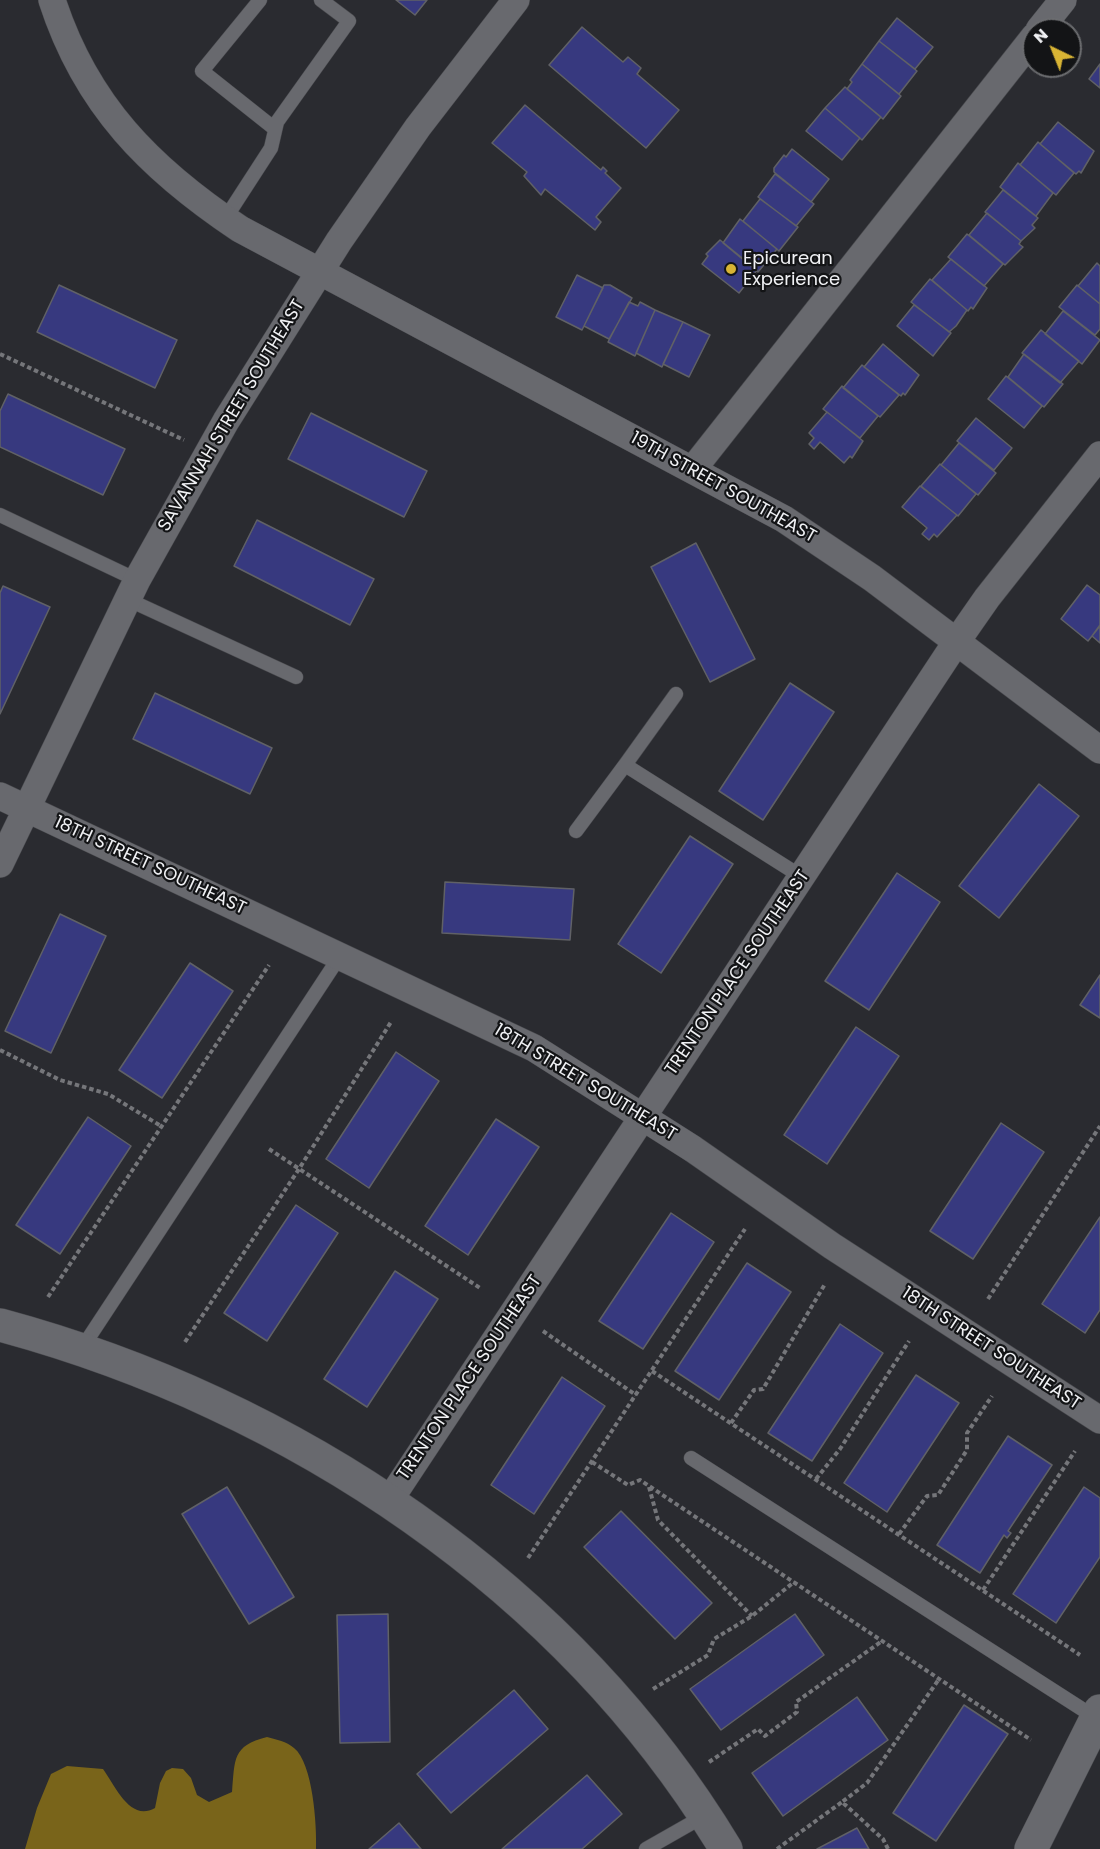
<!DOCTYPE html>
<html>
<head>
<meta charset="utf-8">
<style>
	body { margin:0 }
	#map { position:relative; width:1100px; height:1849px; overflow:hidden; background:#2a2b30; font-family:Poppins,sans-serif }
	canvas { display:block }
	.north { position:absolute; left:1022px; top:18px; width:60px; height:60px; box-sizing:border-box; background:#131416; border:2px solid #6b6c6f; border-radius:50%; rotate:317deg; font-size:16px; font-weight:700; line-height:24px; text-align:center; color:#f0f1f4 }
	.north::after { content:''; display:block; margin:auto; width:21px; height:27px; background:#d8b434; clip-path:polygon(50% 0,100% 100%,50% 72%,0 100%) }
</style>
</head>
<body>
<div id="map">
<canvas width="1100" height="1849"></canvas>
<div class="north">N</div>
</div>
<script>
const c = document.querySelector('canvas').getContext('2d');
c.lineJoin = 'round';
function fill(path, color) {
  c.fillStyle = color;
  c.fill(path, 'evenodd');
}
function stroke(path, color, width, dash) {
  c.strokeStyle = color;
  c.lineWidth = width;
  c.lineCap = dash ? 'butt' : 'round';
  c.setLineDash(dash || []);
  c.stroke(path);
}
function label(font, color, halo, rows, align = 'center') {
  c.font = font + ' Poppins,sans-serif';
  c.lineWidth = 4.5;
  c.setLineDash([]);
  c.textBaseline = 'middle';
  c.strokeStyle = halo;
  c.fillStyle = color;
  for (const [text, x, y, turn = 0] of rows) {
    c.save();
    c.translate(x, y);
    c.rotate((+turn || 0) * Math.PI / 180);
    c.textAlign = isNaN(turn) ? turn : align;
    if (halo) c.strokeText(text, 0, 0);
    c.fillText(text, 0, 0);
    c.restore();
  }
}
const forest = new Path2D(`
	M267,1737C277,1740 286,1741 294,1748C313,1763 317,1826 316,1849H25L37,1808L51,1774L67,1766L103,1769C116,1787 130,1822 155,1808L160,1783L166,1771L172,1768L183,1769L191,1778L197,1795L209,1802L232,1792C235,1759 232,1746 267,1737Z`);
const building = new Path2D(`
	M396,0H427L415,15Z
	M897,18L933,47L915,69L879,41Z
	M582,27L623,62L628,57L641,68L637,74L679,110L646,148L549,65Z
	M879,41L917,71L899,94L862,64Z
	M862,64L901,96L883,119L847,89L852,82L850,80Z
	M1100,64V88L1089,79Z
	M845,87L881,117L862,140L825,108Z
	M525,105L601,170L603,167L607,171L605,173L621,188L596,217L601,222L595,230L545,189L541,195L524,176L527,172L492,143Z
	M825,108L860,138L842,160L806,131Z
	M1058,122L1094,151L1081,173L1079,171L1076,174L1040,144Z
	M1038,142L1074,173L1056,195L1020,165Z
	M792,149L829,179L811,202L774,172V168L784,155L786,157Z
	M1018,163L1053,193L1036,216L1000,187Z
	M775,174L814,204L796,226L758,197Z
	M1003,190L1038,218L1032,225L1035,228L1021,241L985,212Z
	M760,199L798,227L779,251L743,221Z
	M987,213L1021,241L1019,244L1023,247L1005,265L969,235Z
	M740,219L777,249L758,272L723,243Z
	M967,234L1003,264L984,286L948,257Z
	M720,240L757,270L739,293L702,264L708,256L706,254Z
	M951,259L987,288L973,309L971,307L968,311L932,280Z
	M1097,263L1100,266V304L1078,286Z
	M577,275L603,288L582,330L556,317Z
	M930,279L967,310L956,326L949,332L911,302Z
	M59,285L177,340L155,388L37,332Z
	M604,285H610L632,298L609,339L584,326Z
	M1077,285L1100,304V329L1095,335L1059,307Z
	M629,302L638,306L640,302L655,310L635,356L608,342Z
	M914,305L951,333L933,356L897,326Z
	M655,310L683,322L662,367L636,353Z
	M1063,311L1100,340L1082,364L1045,334Z
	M683,322L710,335L689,377L663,364Z
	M1041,330L1079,361L1060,383L1022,353Z
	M883,344L919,375L905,395L903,393L901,396L864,367Z
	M1024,354L1063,384L1044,407L1008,377Z
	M862,365L899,395L880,417L843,388Z
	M1006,376L1042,406L1024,428L988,399Z
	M842,386L878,416L860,438L823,409Z
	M8,394L125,449L103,495L0,447V411Z
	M827,412L863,441L852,458L850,456L844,463L820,442L814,449L809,444L814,438L809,433Z
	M311,413L427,471L404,517L288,459Z
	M976,418L1012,448L994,470L957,441Z
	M959,443L996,473L978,495L941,465Z
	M940,464L976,494L958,516L921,486Z
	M920,486L957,515L937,537L934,534L929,540L922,534L927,528L902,507Z
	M257,520L374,579L350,625L234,566Z
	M696,543L755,659L710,682L651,567Z
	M1087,585L1100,595V626L1088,641L1061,619Z
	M3,586L50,607L0,714V593Z
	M1100,625V643L1092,636Z
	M790,683L834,712L763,820L719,791Z
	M155,693L272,748L250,794L133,739Z
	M1039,784L1079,816L999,918L959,886Z
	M690,836L733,864L661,973L618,944Z
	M897,873L940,902L869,1010L825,981Z
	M445,882L574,889L570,940L442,933Z
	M60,914L106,936L51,1053L5,1031Z
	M190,963L233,991L162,1098L119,1070Z
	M1100,975V1018L1080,1005Z
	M856,1027L899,1056L827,1164L784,1135Z
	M396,1052L439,1081L369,1188L326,1159Z
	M88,1117L131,1146L60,1254L16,1225Z
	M496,1119L539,1147L468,1255L425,1226Z
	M1001,1123L1044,1152L973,1259L930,1231Z
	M296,1205L338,1233L267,1341L224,1313Z
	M671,1213L714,1242L643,1349L599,1321Z
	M1100,1217V1310L1085,1333L1042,1304Z
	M747,1263L791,1292L719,1400L675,1371Z
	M395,1271L438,1299L367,1407L324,1379Z
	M840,1324L883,1353L812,1461L768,1433Z
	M916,1375L959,1403L887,1512L844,1483Z
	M562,1377L605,1406L534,1514L491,1485Z
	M1008,1436L1052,1465L1008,1531L1011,1533L1007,1538L1004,1535L980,1573L937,1545Z
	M227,1487L294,1597L249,1624L182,1514Z
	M1084,1487L1100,1498V1557L1056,1623L1013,1594Z
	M621,1511L712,1603L675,1639L584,1547Z
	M388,1614L390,1742L340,1743L337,1615Z
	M795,1614L824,1655L721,1730L690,1689Z
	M514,1690L548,1729L451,1813L417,1774Z
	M857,1697L888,1740L783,1816L752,1773Z
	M964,1705L1008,1734L936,1841L893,1813Z
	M587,1775L622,1814L582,1849H502Z
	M399,1823L421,1849H369Z
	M857,1828L869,1849H817Z`);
const path = new Path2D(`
	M0,354L184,440
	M0,1050L60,1080L108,1094L161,1126
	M269,1149L480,1288
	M48,1297L269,965
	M988,1299L1100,1126
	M543,1331L636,1395
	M185,1342L299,1169L391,1022
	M652,1371L1080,1655
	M731,1423L754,1390L763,1389L825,1284
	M592,1462L628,1485L640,1480L1031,1740
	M816,1479L840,1449L909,1341
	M649,1487L658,1520L752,1616
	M899,1534L927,1496L938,1495L967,1450V1433L992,1396
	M528,1558L745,1229
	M983,1590L1075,1451
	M653,1689L708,1655L714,1639L752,1616L794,1582
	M709,1762L758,1729L765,1736L797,1712L796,1702L882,1641
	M777,1849L842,1802
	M888,1849L883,1839L842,1802L867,1783L939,1679`);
const service = new Path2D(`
	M260,0L202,71L275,129
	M225,219L271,148L277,122L349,21L321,0
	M0,515L137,580
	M129,600L296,677
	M676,694L625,765L802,877
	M576,831L625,765
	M82,1348L340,956
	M691,1458L1096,1718
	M646,1849L704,1816`);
const minor = new Path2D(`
	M52,0C86,105 150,169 240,229L784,519L872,578L1100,750
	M1039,30L1063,0
	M693,469L1034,37
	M0,796L534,1048L693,1149L832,1246L1100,1420
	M0,864L137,580L226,421L339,241L418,127L516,0
	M389,1501L957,641L987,598L1100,455`);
const tertiary = new Path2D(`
	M0,1325C293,1404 567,1586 726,1849`);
const secondary = new Path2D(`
	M1031,1849L1100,1711`);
const markers = [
	[731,269,6,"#d8b434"]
];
const poiNames = [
	["Epicurean",743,259],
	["Experience",743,280]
];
const streetNames = [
	["SAVANNAH STREET SOUTHEAST",232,416,-59],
	["19TH STREET SOUTHEAST",723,488,29],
	["18TH STREET SOUTHEAST",150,866,25],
	["TRENTON PLACE SOUTHEAST",738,973,-56],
	["18TH STREET SOUTHEAST",585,1083,31],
	["18TH STREET SOUTHEAST",991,1349,33],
	["TRENTON PLACE SOUTHEAST",470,1378,-56]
];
fill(forest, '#79641a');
fill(building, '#37397f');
stroke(building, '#606166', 1.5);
stroke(service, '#48494d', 15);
stroke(minor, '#48494d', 28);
stroke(tertiary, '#48494d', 34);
stroke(secondary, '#48494d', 34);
stroke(path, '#75767a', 4, [4.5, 3]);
stroke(service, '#68696e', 14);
stroke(minor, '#68696e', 27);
stroke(tertiary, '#68696e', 33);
stroke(secondary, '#68696e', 33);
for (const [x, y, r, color] of markers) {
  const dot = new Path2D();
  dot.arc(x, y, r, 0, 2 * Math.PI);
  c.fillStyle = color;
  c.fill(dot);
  stroke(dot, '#131416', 2);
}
label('18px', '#f0f1f4', '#131416', poiNames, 'left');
label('18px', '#f0f1f4', '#131416', streetNames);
</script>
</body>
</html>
